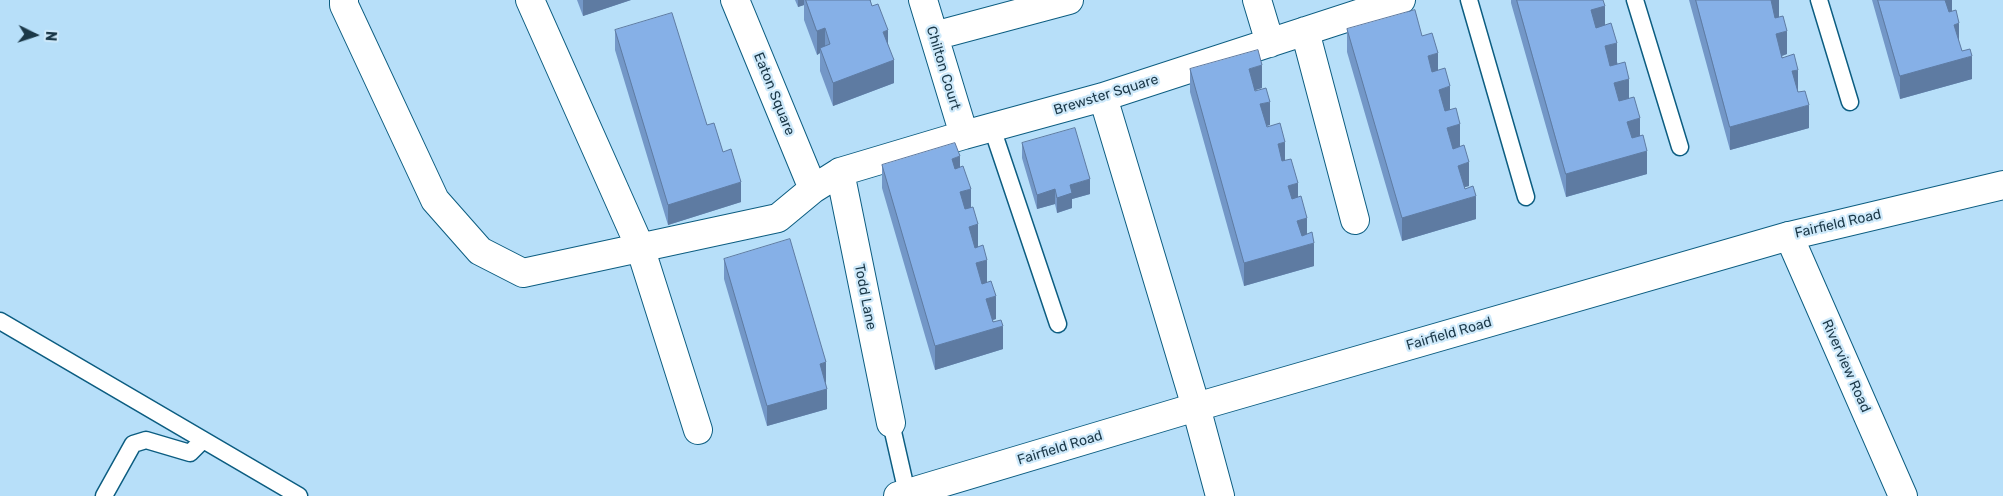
<!DOCTYPE html>
<html>
<head>
<meta charset="utf-8">
<style>
	body { margin:0 }
	#map { position:relative; width:2003px; height:496px; overflow:hidden; background:#b7dff9; font-family:Rubik,sans-serif }
	canvas { display:block }
	.north { position:absolute; left:10px; top:10px; width:50px; height:50px; -webkit-text-stroke:4px #cfeafb; paint-order:stroke; rotate:94deg; font-size:14px; font-weight:700; line-height:20px; text-align:center; color:#1b3848 }
	.north::after { content:''; display:block; margin:auto; width:18px; height:22px; background:#1b3848; clip-path:polygon(50% 0,100% 100%,50% 72%,0 100%) }
</style>
</head>
<body>
<div id="map">
<canvas width="2003" height="496"></canvas>
<div class="north">N</div>
</div>
<script>
const c = document.querySelector('canvas').getContext('2d');
c.lineJoin = 'round';
function stroke(path, color, width, dash) {
  c.strokeStyle = color;
  c.lineWidth = width;
  c.lineCap = dash ? 'butt' : 'round';
  c.setLineDash(dash || []);
  c.stroke(path);
}
function fill(path, color) {
  c.fillStyle = color;
  c.fill(path, 'evenodd');
}
function label(font, color, halo, rows, align = 'center') {
  c.font = font + ' Rubik,sans-serif';
  c.lineWidth = 4.5;
  c.setLineDash([]);
  c.textBaseline = 'middle';
  c.strokeStyle = halo;
  c.fillStyle = color;
  for (const [text, x, y, turn = 0] of rows) {
    c.save();
    c.translate(x, y);
    c.rotate((+turn || 0) * Math.PI / 180);
    c.textAlign = isNaN(turn) ? turn : align;
    if (halo) c.strokeText(text, 0, 0);
    c.fillText(text, 0, 0);
    c.restore();
  }
}
const service = new Path2D(`
	M1469,0L1526,197
	M1635,0L1680,147
	M1819,0L1850,102
	M992,128L1058,324
	M0,321L299,496
	M891,423L907,493
	M104,496L133,444L146,440L190,453L203,440`);
const minor = new Path2D(`
	M344,0V5L435,200L480,251L523,273L778,218L813,189L840,172L964,135L1103,97L1401,0
	M530,0L640,247L698,430
	M735,0L813,189
	M923,0L964,135
	M1257,0L1270,43
	M1305,31L1355,220
	M934,36L1069,0
	M1103,97L1196,407L1220,496
	M840,172L891,423
	M1789,236L1903,496`);
const secondary = new Path2D(`
	M898,496L1196,407L1789,236L2003,185`);
const wall = new Path2D(`
	M577,0H631L583,16Z
	M795,0H871V4L888,44L894,83L833,106L820,71V53L817,55L804,20V5L798,7Z
	M1511,0H1603L1605,25L1629,98L1640,136L1647,174L1566,197L1511,3Z
	M1689,0H1779V17L1787,54L1782,56L1798,92L1809,128L1730,150Z
	M1872,0H1952V11L1959,43L1972,79L1900,99Z
	M1347,29L1438,70L1450,110L1460,146L1469,186L1464,187L1476,219L1402,241L1347,52Z
	M615,30L707,125L723,152L741,202L668,225L615,50Z
	M1190,69L1262,88L1255,90L1270,125L1267,126L1285,160L1298,197L1307,234L1314,266L1244,286L1190,92Z
	M1022,143L1090,194L1072,199V208L1057,213L1055,204L1037,209L1022,158Z
	M882,165L960,167L971,207L978,247L996,319L993,320L1003,349L935,370L882,188Z
	M724,259L826,382L827,409L767,426L724,279Z`);
const shadedWall = new Path2D(`
	M583,0H631L583,16Z
	M798,0H804V5L798,7Z
	M1770,0H1779V18L1770,20Z
	M1943,0H1952V11L1943,13Z
	M1605,6V29L1591,33V10Z
	M1959,23V47L1954,25Z
	M825,28V52L820,48V53L817,55V31Z
	M888,30V53L883,32Z
	M1787,31V54L1776,58V34Z
	M1617,43V66L1605,70V46Z
	M1438,53V76L1428,79V56Z
	M1972,56V79L1900,99V76Z
	M894,60V83L833,106V83Z
	M1262,65V88L1249,92V69Z
	M1798,70V93L1792,95V71Z
	M1629,79V102L1614,106V83Z
	M1450,86V110L1439,113V90Z
	M1270,102V125L1260,127V104Z
	M1809,105V128L1730,150V127Z
	M1640,118V141L1627,145V122Z
	M1460,124V147L1447,151V128Z
	M1285,142V165L1278,167V144Z
	M1647,151V174L1566,197V174Z
	M960,156V180L952,182V159Z
	M1469,162V186L1458,189V166Z
	M1090,179V194L1072,199V208L1057,213V198L1070,185Z
	M741,182V202L668,225V205Z
	M1298,183V206L1288,209V186Z
	M971,189V212L960,215V192Z
	M1055,189V204L1037,209V195Z
	M1476,196V219L1402,241V218Z
	M1307,218V241L1297,244V221Z
	M978,224V247L969,250V227Z
	M1314,243V266L1244,286V263Z
	M987,260V283L976,287V263Z
	M996,296V319L986,322V299Z
	M1003,326V349L935,370V346Z
	M826,362V382L820,384V364Z
	M827,389V409L767,426V406Z`);
const building = new Path2D(`
	M806,0H870L872,6L878,4L888,30L883,32L894,60L833,83L820,48L830,44L825,28L817,31Z
	M1517,0H1603L1605,6L1591,10L1596,28L1611,23L1617,43L1605,46L1610,66L1625,62L1629,79L1614,83L1619,101L1634,97L1640,118L1627,122L1632,138L1643,135L1647,151L1566,174Z
	M1696,0H1771L1775,18L1783,16L1787,31L1776,34L1782,58L1794,54L1798,70L1792,71L1798,92L1805,91L1809,105L1730,127Z
	M1878,0H1945L1949,12L1956,10L1959,23L1954,25L1962,51L1970,49L1972,56L1900,76Z
	M1415,10L1422,36L1432,33L1438,53L1428,56L1432,72L1445,68L1450,86L1439,90L1445,111L1456,108L1460,124L1447,128L1453,149L1464,145L1469,162L1458,166L1465,189L1473,186L1476,196L1402,218L1347,29Z
	M672,13L707,125L714,123L723,152L731,149L741,182L668,205L615,30Z
	M1258,50L1262,65L1249,69L1255,91L1266,88L1270,102L1260,104L1267,127L1280,123L1285,142L1278,144L1282,161L1291,159L1298,183L1288,186L1292,199L1301,196L1307,218L1297,221L1302,236L1312,232L1314,243L1244,263L1190,69Z
	M1075,128L1090,179L1070,185L1072,193L1057,198L1055,189L1037,195L1022,143Z
	M955,143L960,156L952,159L955,169L963,166L971,189L960,192L965,209L973,207L978,224L969,227L975,248L983,245L987,260L976,263L982,284L991,281L996,296L986,299L993,322L1001,320L1003,326L935,346L882,165Z
	M790,239L826,362L820,364L827,389L767,406L724,259Z`);
const streetNames = [
	["Chilton Court",943,68,73],
	["Eaton Square",774,94,68],
	["Brewster Square",1106,95,-17],
	["Fairfield Road",1838,224,-13],
	["Todd Lane",865,297,79],
	["Fairfield Road",1449,334,-16],
	["Riverview Road",1846,366,66],
	["Fairfield Road",1060,448,-17]
];
stroke(service, '#0c5d81', 19);
stroke(minor, '#0c5d81', 30);
stroke(secondary, '#0c5d81', 30);
stroke(service, '#fff', 16);
stroke(minor, '#fff', 28);
stroke(secondary, '#fff', 28);
fill(wall, '#7397c7');
fill(shadedWall, '#5e7ba2');
fill(building, '#86b0e7');
stroke(building, '#5e7ba2', 1);
label('14px', '#1b3848', '#cfeafb', streetNames);
</script>
</body>
</html>
